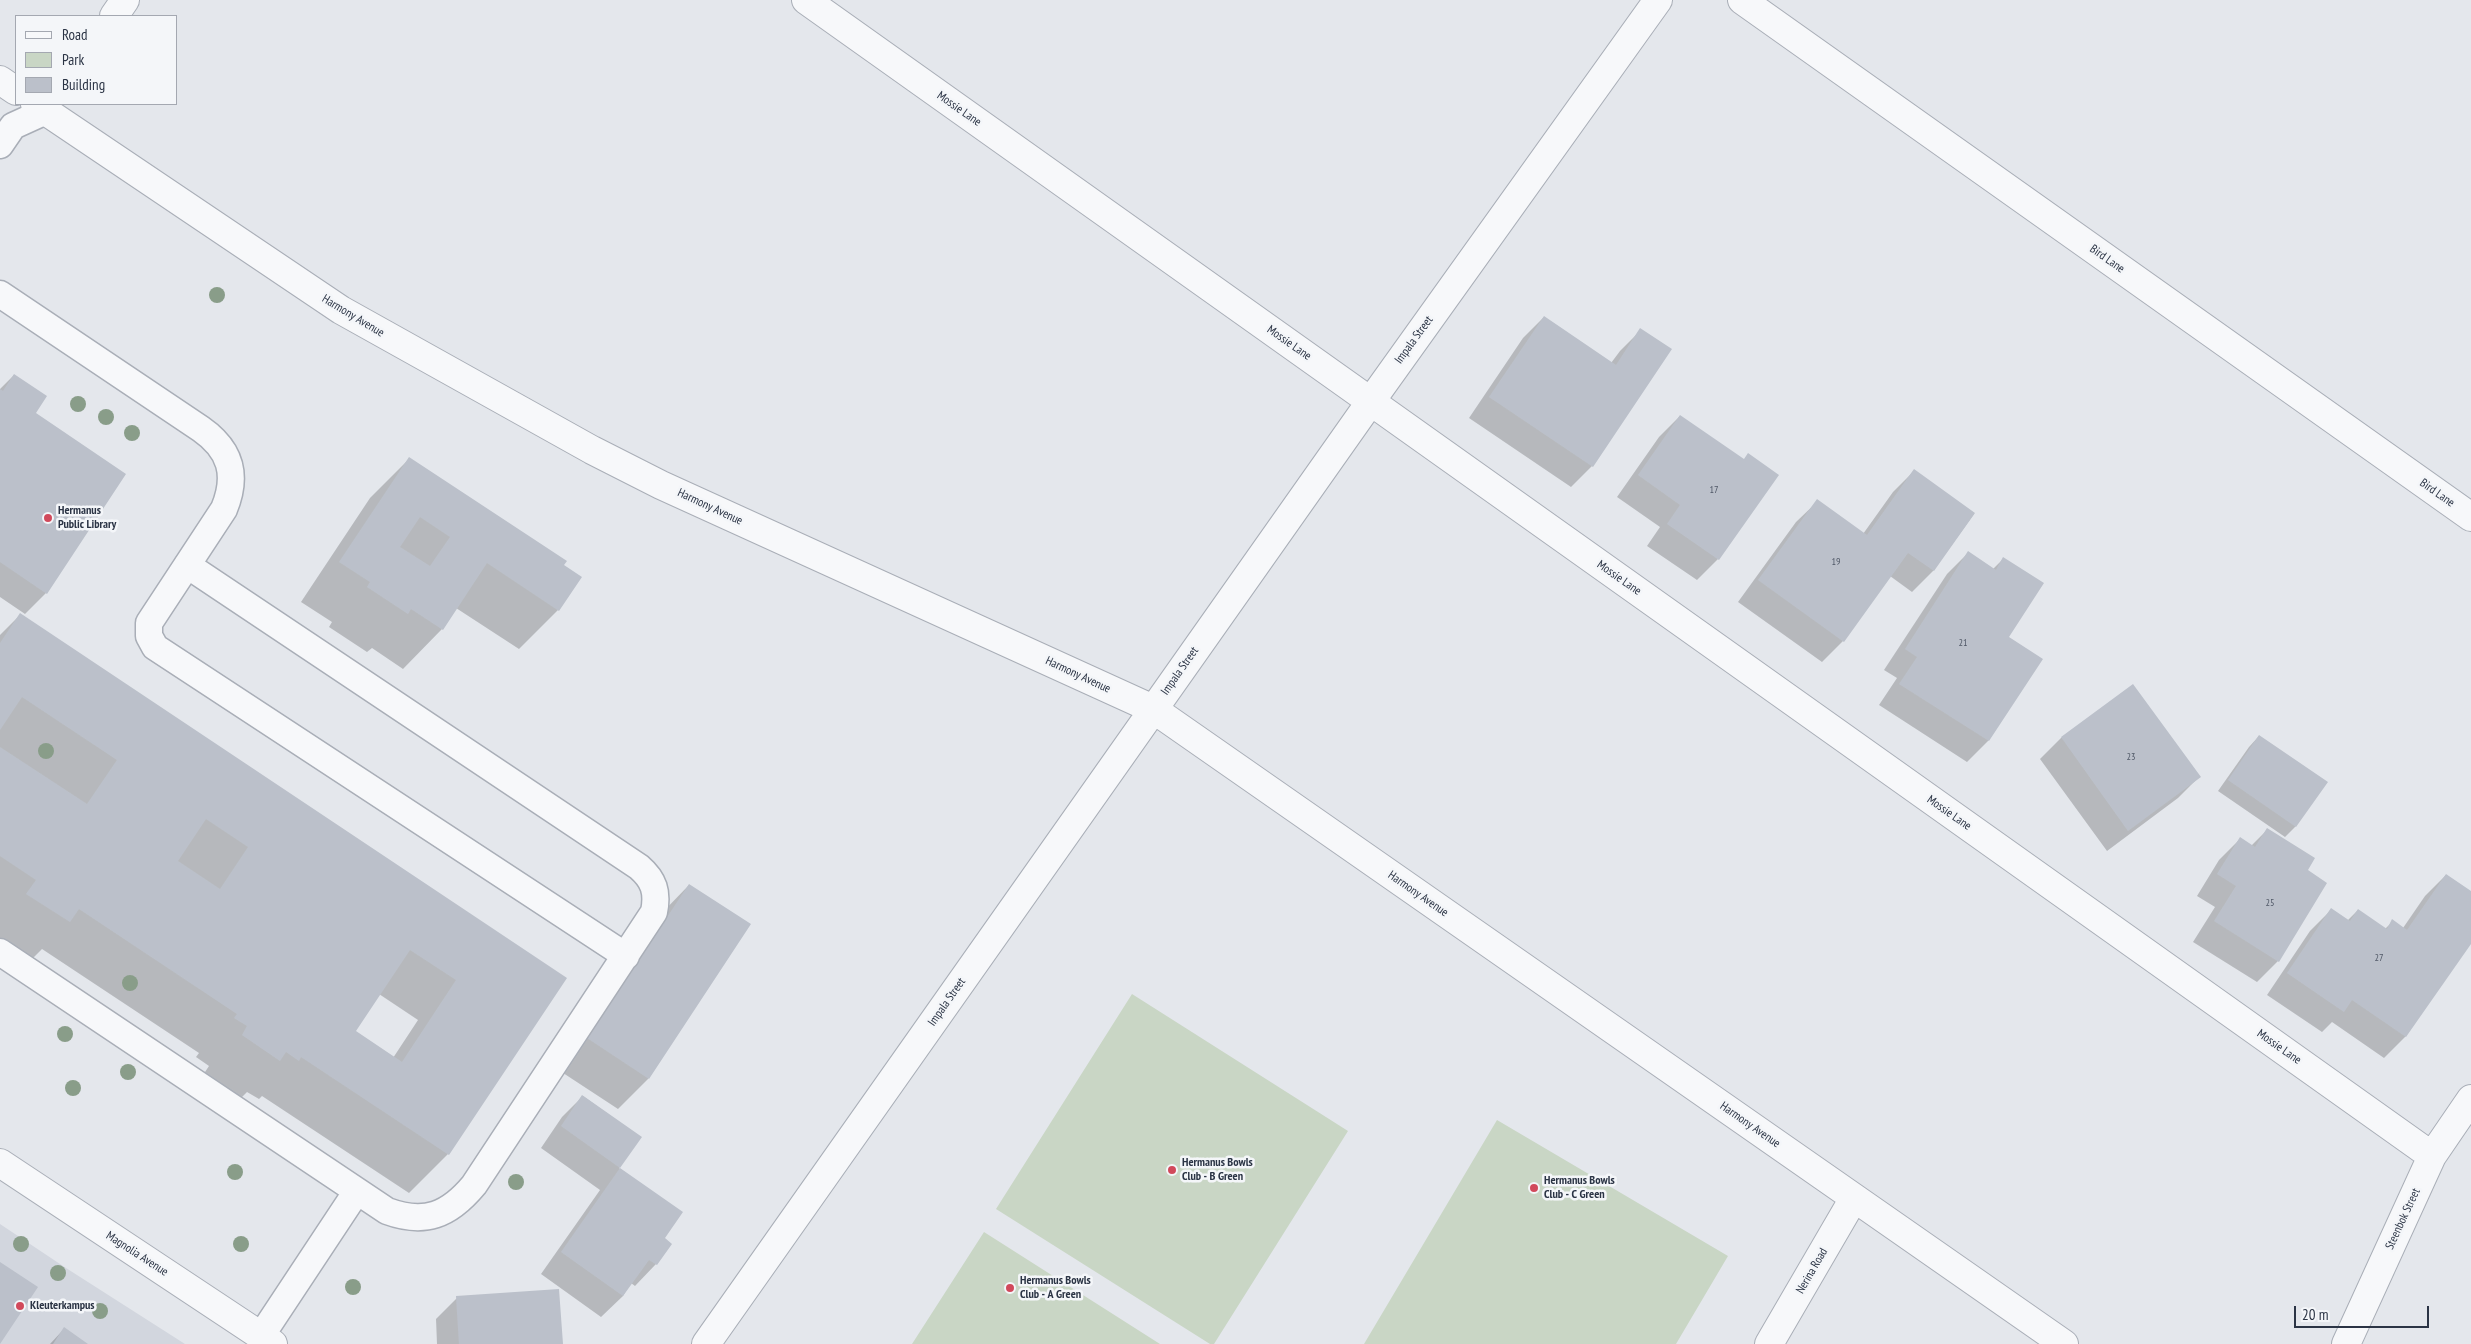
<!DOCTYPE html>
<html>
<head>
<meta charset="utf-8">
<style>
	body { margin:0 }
	#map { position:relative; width:2471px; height:1344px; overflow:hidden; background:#e4e7ec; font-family:"PT Sans Narrow",sans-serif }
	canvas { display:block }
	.legend { position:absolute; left:15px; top:15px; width:162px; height:90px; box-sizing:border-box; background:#f4f6f9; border:1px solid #a4a8b1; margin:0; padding:6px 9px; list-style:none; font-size:15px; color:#2b3445 }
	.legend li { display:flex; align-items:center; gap:10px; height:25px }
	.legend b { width:25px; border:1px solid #a4a8b1 }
	.scale { position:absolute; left:2294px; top:1306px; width:135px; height:22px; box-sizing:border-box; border:2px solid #2b3445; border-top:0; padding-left:6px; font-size:15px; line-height:18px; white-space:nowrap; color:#2b3445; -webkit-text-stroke:4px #f4f6f9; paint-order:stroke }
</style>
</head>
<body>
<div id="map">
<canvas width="2471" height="1344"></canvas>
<ul class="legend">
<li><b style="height:6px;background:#f7f8fa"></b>Road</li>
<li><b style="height:14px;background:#c9d6c5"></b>Park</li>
<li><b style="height:14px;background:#bbc0ca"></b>Building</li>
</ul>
<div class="scale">20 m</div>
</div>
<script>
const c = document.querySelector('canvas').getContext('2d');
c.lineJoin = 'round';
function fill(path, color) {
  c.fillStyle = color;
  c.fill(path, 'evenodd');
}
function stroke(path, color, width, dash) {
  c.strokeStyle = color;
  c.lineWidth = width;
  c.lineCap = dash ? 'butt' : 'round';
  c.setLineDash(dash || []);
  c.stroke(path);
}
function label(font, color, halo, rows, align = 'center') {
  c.font = font + ' "PT Sans Narrow",sans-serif';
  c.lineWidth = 5;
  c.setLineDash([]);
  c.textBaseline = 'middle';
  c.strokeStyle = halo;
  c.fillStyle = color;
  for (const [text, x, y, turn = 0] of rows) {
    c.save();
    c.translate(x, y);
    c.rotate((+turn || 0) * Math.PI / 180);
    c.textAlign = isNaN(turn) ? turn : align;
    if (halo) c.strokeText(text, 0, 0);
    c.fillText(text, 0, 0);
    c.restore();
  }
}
const built = new Path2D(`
	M0,1224L66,1268L185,1344H0Z`);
const green = new Path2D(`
	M1132,994L1348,1131L1214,1344H1210L996,1209Z
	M1497,1120L1728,1256L1676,1344H1364Z
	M984,1232L1160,1344H912Z`);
const shadow = new Path2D(`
	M1544,317L1611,363L1620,351L1641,330L1670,350L1592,466L1571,487L1469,418L1523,338Z
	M14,375L34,413L46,593L25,614L0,597V389Z
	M1680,416L1743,460L1777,475L1718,559L1697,580L1647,546L1660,527L1617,497L1659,437Z
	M409,459L563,565L558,610L519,649L456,608L442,629L403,669L372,648L367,652L329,627L332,622L301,602L370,498Z
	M1914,471L1974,514L1933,571L1912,592L1890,576L1843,641L1822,662L1738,602L1796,522L1818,501L1863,534L1893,492Z
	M1968,553L1993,569L2004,558L2008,637L2041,659L1988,741L1967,762L1879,705L1897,678L1884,670L1947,574Z
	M20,615L565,978L448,1154L409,1193L262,1096L259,1099L247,1092L240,1099L203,1075L209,1066L196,1057L199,1053L42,949L30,961L0,942V635ZM379,994L418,1020L393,1058L354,1032Z
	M2132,686L2199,777L2178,798L2107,851L2040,759L2061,738Z
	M2259,736L2326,782L2295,827L2285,837L2218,791L2249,747Z
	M2267,830L2306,871L2278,961L2257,982L2193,942L2215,907L2197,896L2219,860L2240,839L2251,846Z
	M2446,875L2471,892V942L2405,1037L2384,1058L2332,1022L2322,1032L2267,995L2310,931L2331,910L2347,921L2358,910L2385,929L2393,921L2403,928L2425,896Z
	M689,885L648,1079L618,1109L557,1069L659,916Z
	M583,1096L640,1137L619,1168L681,1212L663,1238L670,1244L656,1264L635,1286L631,1283L623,1296L601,1317L541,1274L600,1190L541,1148L562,1117Z
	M457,1298L561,1344H437L436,1319Z
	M64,1329L86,1344H50Z`);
const building = new Path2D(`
	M1544,316L1616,365L1640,328L1672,349L1593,467L1489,397Z
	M14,374L47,396L36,413L126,474L47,594L0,562V389L3,391Z
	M1680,415L1744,459L1748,453L1779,475L1719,560L1667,524L1680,505L1638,475Z
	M409,457L567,561L564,565L582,577L559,611L487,563L443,630L411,609L408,614L367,587L370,582L339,562ZM420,517L450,537L430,566L400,547Z
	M1914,469L1975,513L1934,571L1908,553L1844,642L1758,580L1817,499L1867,535Z
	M1968,551L1996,570L2003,557L2044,583L2009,637L2043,659L1989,741L1899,684L1917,657L1905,649Z
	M20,613L567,978L449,1155L301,1057L299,1061L286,1052L280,1061L242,1035L247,1026L234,1018L237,1014L79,909L70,922L26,894L36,880L0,856V747L87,804L117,760L22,697L0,730V643ZM206,819L248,847L220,889L178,861ZM410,950L456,980L402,1062L356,1031Z
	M2133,684L2201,777L2128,831L2061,737Z
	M2259,735L2328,782L2296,827L2228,780Z
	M2267,828L2315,858L2308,870L2327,883L2279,962L2214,921L2236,886L2217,874L2240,837L2255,847Z
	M2446,874L2471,891V944L2406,1037L2352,1000L2344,1012L2287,973L2331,908L2350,921L2358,909L2387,929L2392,919L2407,930Z
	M689,884L751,924L649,1079L587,1038Z
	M582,1095L642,1137L620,1168L683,1212L665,1238L672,1244L657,1265L649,1260L623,1296L561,1252L620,1168L561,1126Z
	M0,1262L38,1287L0,1344Z
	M559,1289L563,1344H459L456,1296Z
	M64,1327L88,1344H53Z`);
const lane = new Path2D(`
	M0,145L13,126L46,111
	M0,294L201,429C231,450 238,475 224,509L149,623V636L155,647L626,956
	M0,952L387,1211C425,1225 449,1215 474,1185L654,912C658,892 654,880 639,867L187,565
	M261,1336L357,1191`);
const street = new Path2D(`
	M806,0L2432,1156
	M1742,0L2471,517
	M114,16L125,0
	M0,80L16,91
	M35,104L341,310L592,450L661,485L1153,709L2064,1344
	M0,1163L273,1344
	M706,1344L1371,401L1658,0
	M1769,1344L1854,1198
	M2346,1344L2432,1156L2471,1099`);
const trees = [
	[217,295],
	[78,404],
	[106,417],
	[132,433],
	[46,751],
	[130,983],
	[65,1034],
	[128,1072],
	[73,1088],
	[235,1172],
	[516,1182],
	[21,1244],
	[241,1244],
	[58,1273],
	[353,1287],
	[100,1311]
];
const markers = [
	[48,518,5,"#d1495b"],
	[1172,1170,5,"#d1495b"],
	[1534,1188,5,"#d1495b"],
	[1010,1288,5,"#d1495b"],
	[20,1306,5,"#d1495b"]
];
const numberNames = [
	["17",1714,490],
	["19",1836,562],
	["21",1963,643],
	["23",2131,757],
	["25",2270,903],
	["27",2379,958]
];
const streetNames = [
	["Mossie Lane",959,109,35],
	["Bird Lane",2107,259,35],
	["Harmony Avenue",353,316,31],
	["Impala Street",1414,340,-54],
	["Mossie Lane",1289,343,35],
	["Bird Lane",2437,493,35],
	["Harmony Avenue",710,507,25],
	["Mossie Lane",1619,578,35],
	["Impala Street",1180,671,-55],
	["Harmony Avenue",1078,675,25],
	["Mossie Lane",1949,813,35],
	["Harmony Avenue",1418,894,35],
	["Impala Street",947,1002,-55],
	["Mossie Lane",2279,1047,35],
	["Harmony Avenue",1750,1125,35],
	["Steenbok Street",2403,1219,-65],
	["Magnolia Avenue",137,1254,33],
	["Nerina Road",1812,1271,-60]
];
const poiNames = [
	["Hermanus",58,511],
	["Public Library",58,525],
	["Hermanus Bowls",1182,1163],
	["Club - B Green",1182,1177],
	["Hermanus Bowls",1544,1181],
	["Club - C Green",1544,1195],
	["Hermanus Bowls",1020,1281],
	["Club - A Green",1020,1295],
	["Kleuterkampus",30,1306]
];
fill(built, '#d2d6de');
fill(green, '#c9d6c5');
fill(shadow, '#0003');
fill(building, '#bbc0ca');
stroke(lane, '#a9aeb7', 29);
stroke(street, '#a9aeb7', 30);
stroke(lane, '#f7f8fa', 26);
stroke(street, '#f7f8fa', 28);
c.fillStyle = '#899d89';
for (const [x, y] of trees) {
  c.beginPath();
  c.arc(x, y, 8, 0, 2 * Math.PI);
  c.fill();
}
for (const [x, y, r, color] of markers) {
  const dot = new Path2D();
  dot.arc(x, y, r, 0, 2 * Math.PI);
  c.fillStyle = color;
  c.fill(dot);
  stroke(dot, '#f4f6f9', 2);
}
label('10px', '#4f5766', null, numberNames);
label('12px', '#2b3445', '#f4f6f9', streetNames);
label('bold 12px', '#2b3445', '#f4f6f9', poiNames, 'left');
</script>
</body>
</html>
